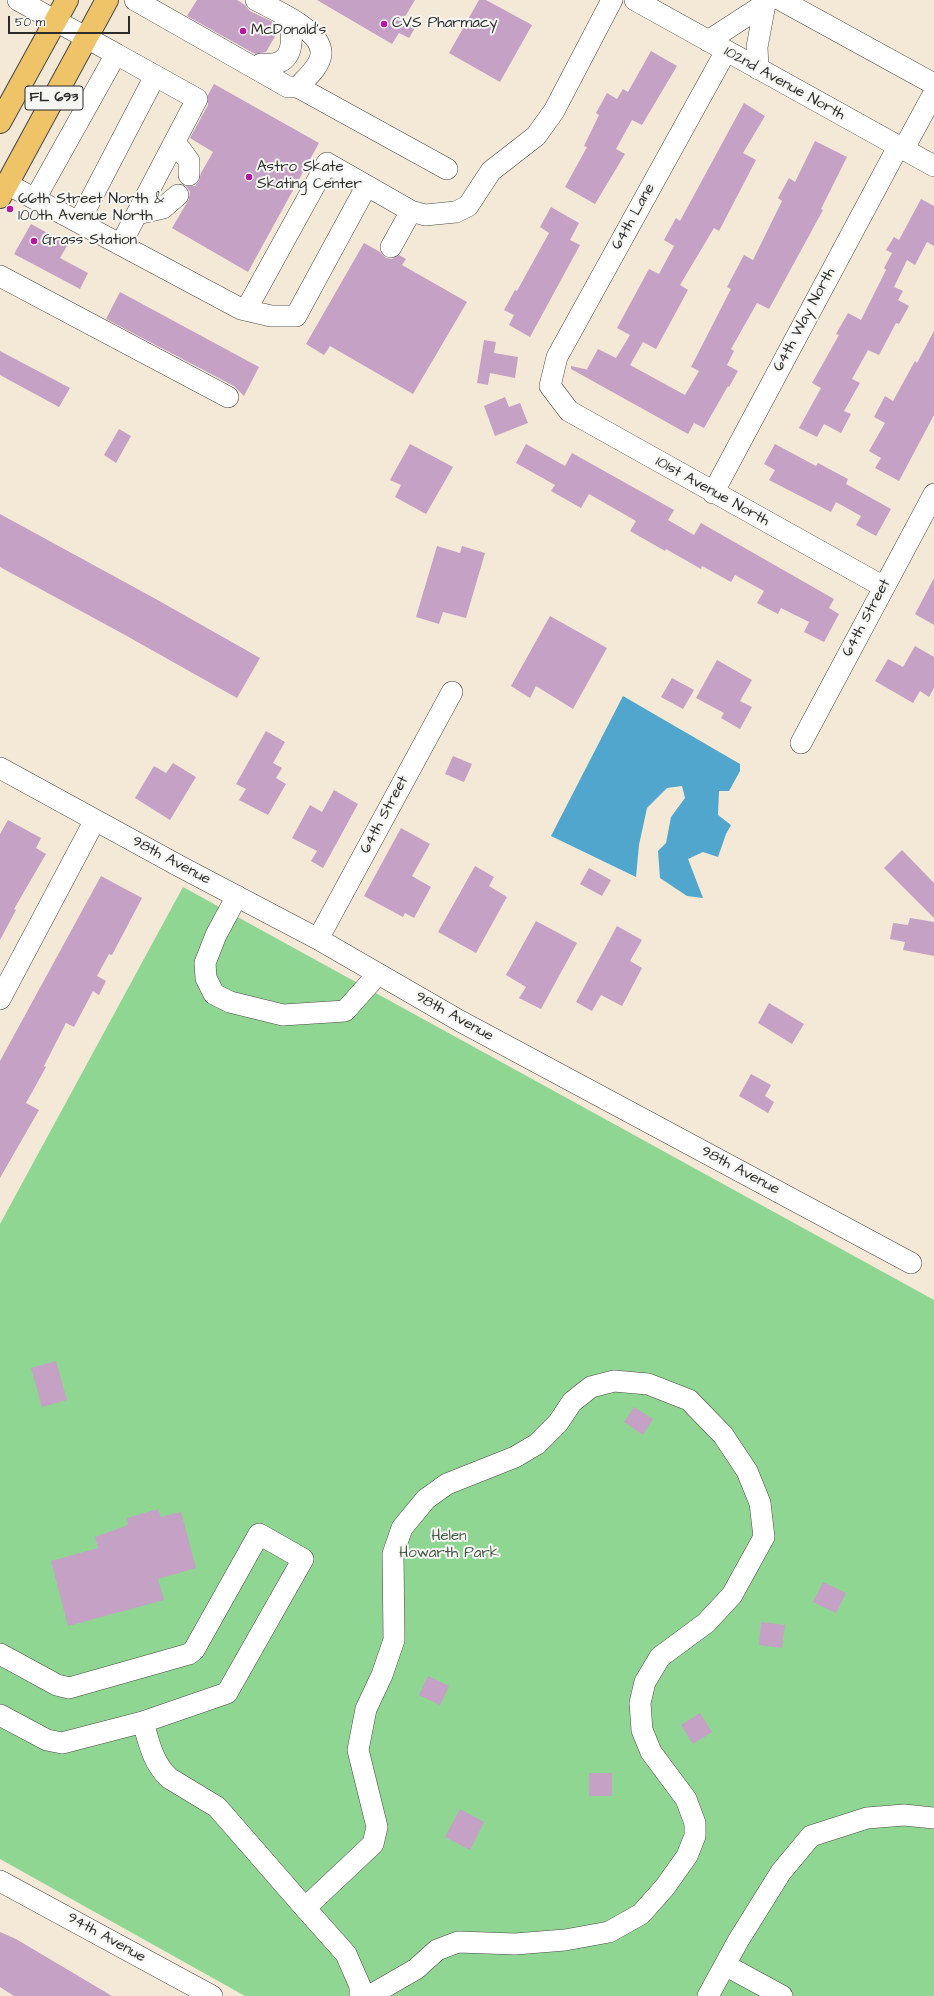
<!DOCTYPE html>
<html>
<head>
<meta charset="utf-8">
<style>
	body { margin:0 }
	#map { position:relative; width:934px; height:1996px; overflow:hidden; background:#f3e9d6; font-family:"Architects Daughter",sans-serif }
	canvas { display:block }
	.scale { position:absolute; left:8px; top:16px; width:122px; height:18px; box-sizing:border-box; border:2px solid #2b2b2b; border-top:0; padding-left:5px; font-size:12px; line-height:14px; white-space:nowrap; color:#2b2b2b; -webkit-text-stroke:3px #f6f6f2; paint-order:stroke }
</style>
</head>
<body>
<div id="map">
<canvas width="934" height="1996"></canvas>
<div class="scale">50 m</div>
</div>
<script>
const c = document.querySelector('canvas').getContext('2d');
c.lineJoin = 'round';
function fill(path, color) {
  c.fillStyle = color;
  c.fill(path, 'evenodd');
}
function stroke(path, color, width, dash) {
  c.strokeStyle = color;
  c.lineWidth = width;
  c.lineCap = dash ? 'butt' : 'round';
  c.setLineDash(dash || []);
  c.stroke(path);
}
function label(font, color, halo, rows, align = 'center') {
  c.font = font + ' "Architects Daughter",sans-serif';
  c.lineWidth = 4;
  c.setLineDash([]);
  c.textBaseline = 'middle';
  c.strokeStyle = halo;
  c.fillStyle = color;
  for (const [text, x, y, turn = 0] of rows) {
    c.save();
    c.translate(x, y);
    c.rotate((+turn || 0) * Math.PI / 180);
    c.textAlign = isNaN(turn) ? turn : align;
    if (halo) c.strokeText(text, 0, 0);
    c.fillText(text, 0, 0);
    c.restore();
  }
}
const green = new Path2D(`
	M183,887L934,1300V1996H245L0,1859V1224Z`);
const water = new Path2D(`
	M623,696L740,764V771L729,791H719L718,815L731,825L726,834L718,857L703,852L688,859L703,898L687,896L660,878L658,851L666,843L671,817L685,798L682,786L667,788L647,808L639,845L636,877L551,836Z`);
const building = new Path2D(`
	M197,0H237L245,5L250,11L273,22L270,28L277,33L266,52L255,54L187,16Z
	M317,0H415L403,20L415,28L409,38L399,33L392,44Z
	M479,0H486L532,25L500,82L449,53Z
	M651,51L677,66L642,125L632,120L616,149L625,154L595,204L565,187L587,147L584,146L599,115L596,113L607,93L617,99L623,89L628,92Z
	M214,84L319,143L248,272L172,228L189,199L190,192L186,186H195L199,181L201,173L213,152L190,138L208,105V95Z
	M744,103L765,116L743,153L756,160L719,231L714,228L680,285L688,290L656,349L643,342L630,365L685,395L699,371L691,367L731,289L727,287L744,255L753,260L782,201L778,198L789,178L795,182L815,141L847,157L821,209L823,210L769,309L757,303L731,349L734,351L727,365L738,371L729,387L728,386L704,428L694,423L688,434L571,369V366L589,370L587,369L598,349L616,358L630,335L617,328L649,269L659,274L674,246L664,240L676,218L680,221Z
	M921,199L934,206V246L927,242L915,265L907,260L894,287L903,291L898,300L909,306L899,324L896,323L879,355L868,350L852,379L860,383L844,411L851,414L841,433L824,424L817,437L799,428L821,388L812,383L839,335L836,334L848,313L861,320L886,270L884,268L892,253L886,250L894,237L899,240Z
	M551,207L579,223L570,240L580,245L530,337L509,325L514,315L504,310L515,290L517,291L549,233L540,227Z
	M31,224L68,244L60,258L88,273L80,289L14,254Z
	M364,243L380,252L386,258L392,259L399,255L406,259L402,265L467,302L413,394L330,346L324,355L306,344Z
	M120,292L259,367L244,396L234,386L106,319Z
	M934,331V415L899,481L875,468L881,458L869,451L885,423L874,417L885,396L893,401L915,361L917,363Z
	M484,340L496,342L494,353L518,357L515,378L490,373L488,385L477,383Z
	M0,351L70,388L59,407L0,375Z
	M505,397L509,407L520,403L528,423L495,436L484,406Z
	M119,429L131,436L116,463L104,455Z
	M410,444L453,467L426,514L395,497L401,485L390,480Z
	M526,444L565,466L572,453L674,510L668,520L694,535L701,523L834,599L829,608L839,614L824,642L804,632L809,622L781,608L778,614L757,603L764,591L735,575L731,582L702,566L701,569L666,549L665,551L630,531L636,521L589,494L581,508L551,491L555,485L516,463Z
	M775,444L816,466L818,463L848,479L846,484L891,509L876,536L856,525L861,516L836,502L831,512L769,480L775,470L764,464Z
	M0,514L154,598L260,658L237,698L125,635L0,567Z
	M437,546L460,553L462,546L485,553L466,618L443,612L439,624L416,617Z
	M934,578V625L915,614Z
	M550,616L607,648L573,709L536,686L530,698L511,686Z
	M915,646L934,657V688L929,697L920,691L913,703L875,681L888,659L903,667Z
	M717,660L752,680L740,701L752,707L740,729L721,718L724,713L696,698Z
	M672,678L694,690L683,709L661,697Z
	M266,731L285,742L273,763L282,768L276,778L286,784L268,815L239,800L246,789L236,784Z
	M453,756L472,764L464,782L445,774Z
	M173,763L196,777L170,820L135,798L154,766L166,773Z
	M334,790L358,804L323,868L311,861L317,851L292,838L310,805L322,812Z
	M8,820L41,838L36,848L46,854L14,909L16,910L0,940V834Z
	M401,828L430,844L412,876L431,887L414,918L405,913L403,917L364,896Z
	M902,850L934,883V918L884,868Z
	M475,866L494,877L489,886L507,897L476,953L438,932Z
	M589,868L611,880L602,896L580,884Z
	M101,876L142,898L112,955L109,954L97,976L106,981L99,995L93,991L74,1027L66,1023L44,1066L46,1067L26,1103L39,1110L0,1178V1061Z
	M910,918L934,922V956L903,950L905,942L890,939L893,923L908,925Z
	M536,921L577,943L541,1009L519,998L526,987L506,975Z
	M617,926L642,940L630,961L642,968L622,1006L601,995L592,1011L576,1002Z
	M769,1003L804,1024L792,1044L758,1023Z
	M751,1074L771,1085L765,1096L774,1102L768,1113L739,1096Z
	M56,1361L67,1400L42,1407L31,1368Z
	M634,1407L653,1419L643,1435L624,1422Z
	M158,1509L161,1517L181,1512L196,1568L158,1579L164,1600L68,1626L51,1561L98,1548L95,1537L128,1525L127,1518Z
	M823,1582L846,1593L836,1613L813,1602Z
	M761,1622L785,1625L782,1648L759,1645Z
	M428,1676L449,1686L440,1705L419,1695Z
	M700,1713L712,1732L693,1744L681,1725Z
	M589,1773H612V1796H589Z
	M460,1809L484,1822L470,1850L445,1837Z
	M0,1932L16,1939L112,1996H14L0,1987Z`);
const minor = new Path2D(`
	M18,0L116,54L35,199
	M135,0L288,87H298C306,78 320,67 321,54C323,30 274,10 256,0
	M635,0L934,166
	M781,0L934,84
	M708,41L765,4L757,47L758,69
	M726,51L557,357L550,386L569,411L884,587
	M116,54L197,99L121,244
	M261,64C266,64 273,65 277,63C293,58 292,40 291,27L285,22
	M298,87L447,169
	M175,142L189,161V175
	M903,150L934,93
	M7,184L241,309L271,316H296L366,187
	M137,214L163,208L178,195
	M79,222L155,76
	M391,247L411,211
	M0,276L228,397
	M246,310L327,163L411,211L425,215L456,212L468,206L491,171L536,136L554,111L612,0
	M713,493L898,147
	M801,743L934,494
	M0,768L181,867L318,939L460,1021L911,1263
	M237,896L216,935L205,963L206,978L214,994L230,1002L283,1015L345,1011L378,974
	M318,939L452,692
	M0,999L95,820
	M0,1654L57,1685L69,1688L189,1654L194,1650L259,1534L303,1559L227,1693L143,1722
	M0,1715L47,1740L62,1743L143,1722C149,1743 153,1763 169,1778L217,1807L305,1908L346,1954L360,1986V1996
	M0,1881L212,1996
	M305,1908L373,1844L377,1827L358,1750L366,1709L382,1675L394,1640L393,1554L402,1528L426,1499L447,1484L515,1457L537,1444L558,1423L572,1402L591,1387L614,1381L648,1384L689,1400L723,1435L747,1471L760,1503L764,1537L732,1595L706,1623L660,1657L645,1682L640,1703L642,1730L651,1752L686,1799L695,1823V1836L687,1856L665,1887L641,1914L609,1932L565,1940L515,1944L458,1942L437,1950L416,1969L369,1996
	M725,1965L782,1996
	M708,1996L738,1941L781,1872L811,1836L867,1818L904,1815L934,1818`);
const major = new Path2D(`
	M0,122L67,0
	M0,197L107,0`);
const markers = [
	[384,24,4,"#b5179e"],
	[243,31,4,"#b5179e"],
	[249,177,4,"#b5179e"],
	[10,209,4,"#b5179e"],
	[34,241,4,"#b5179e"]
];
const shields = [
	[54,98,58]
];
const shieldNames = [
	["FL 693",54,98]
];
const poiNames = [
	["CVS Pharmacy",392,24],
	["McDonald's",251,31],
	["Astro Skate",257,168],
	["Skating Center",257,185],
	["66th Street North &",18,200],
	["100th Avenue North",18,217],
	["Grass Station",42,241]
];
const streetNames = [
	["102nd Avenue North",784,84,29],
	["64th Lane",634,217,-61],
	["64th Way North",805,320,-62],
	["101st Avenue North",712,492,29],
	["64th Street",867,618,-62],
	["64th Street",385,815,-62],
	["98th Avenue",171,861,28],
	["98th Avenue",454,1017,29],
	["98th Avenue",740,1171,28],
	["94th Avenue",106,1938,29]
];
const parkNames = [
	["Helen",449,1537],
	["Howarth Park",449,1554]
];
fill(green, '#8ed691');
fill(water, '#50a6cc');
fill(building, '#c5a1c6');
stroke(minor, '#494845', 22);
stroke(major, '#494845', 24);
stroke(minor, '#fff', 21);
stroke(major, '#efc469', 22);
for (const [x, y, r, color] of markers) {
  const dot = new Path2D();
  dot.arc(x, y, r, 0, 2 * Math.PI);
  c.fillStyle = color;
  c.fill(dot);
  stroke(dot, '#f6f6f2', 1.5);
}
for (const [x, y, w] of shields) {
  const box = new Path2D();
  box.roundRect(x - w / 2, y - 12, w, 24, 3);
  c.fillStyle = '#f6f6f2';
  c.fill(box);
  stroke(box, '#2b2b2b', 1);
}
label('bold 14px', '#2b2b2b', null, shieldNames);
label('15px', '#2b2b2b', '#f6f6f2', poiNames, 'left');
label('15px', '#2b2b2b', '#f6f6f2', streetNames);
label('15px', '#445644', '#f6f6f2', parkNames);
</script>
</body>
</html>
